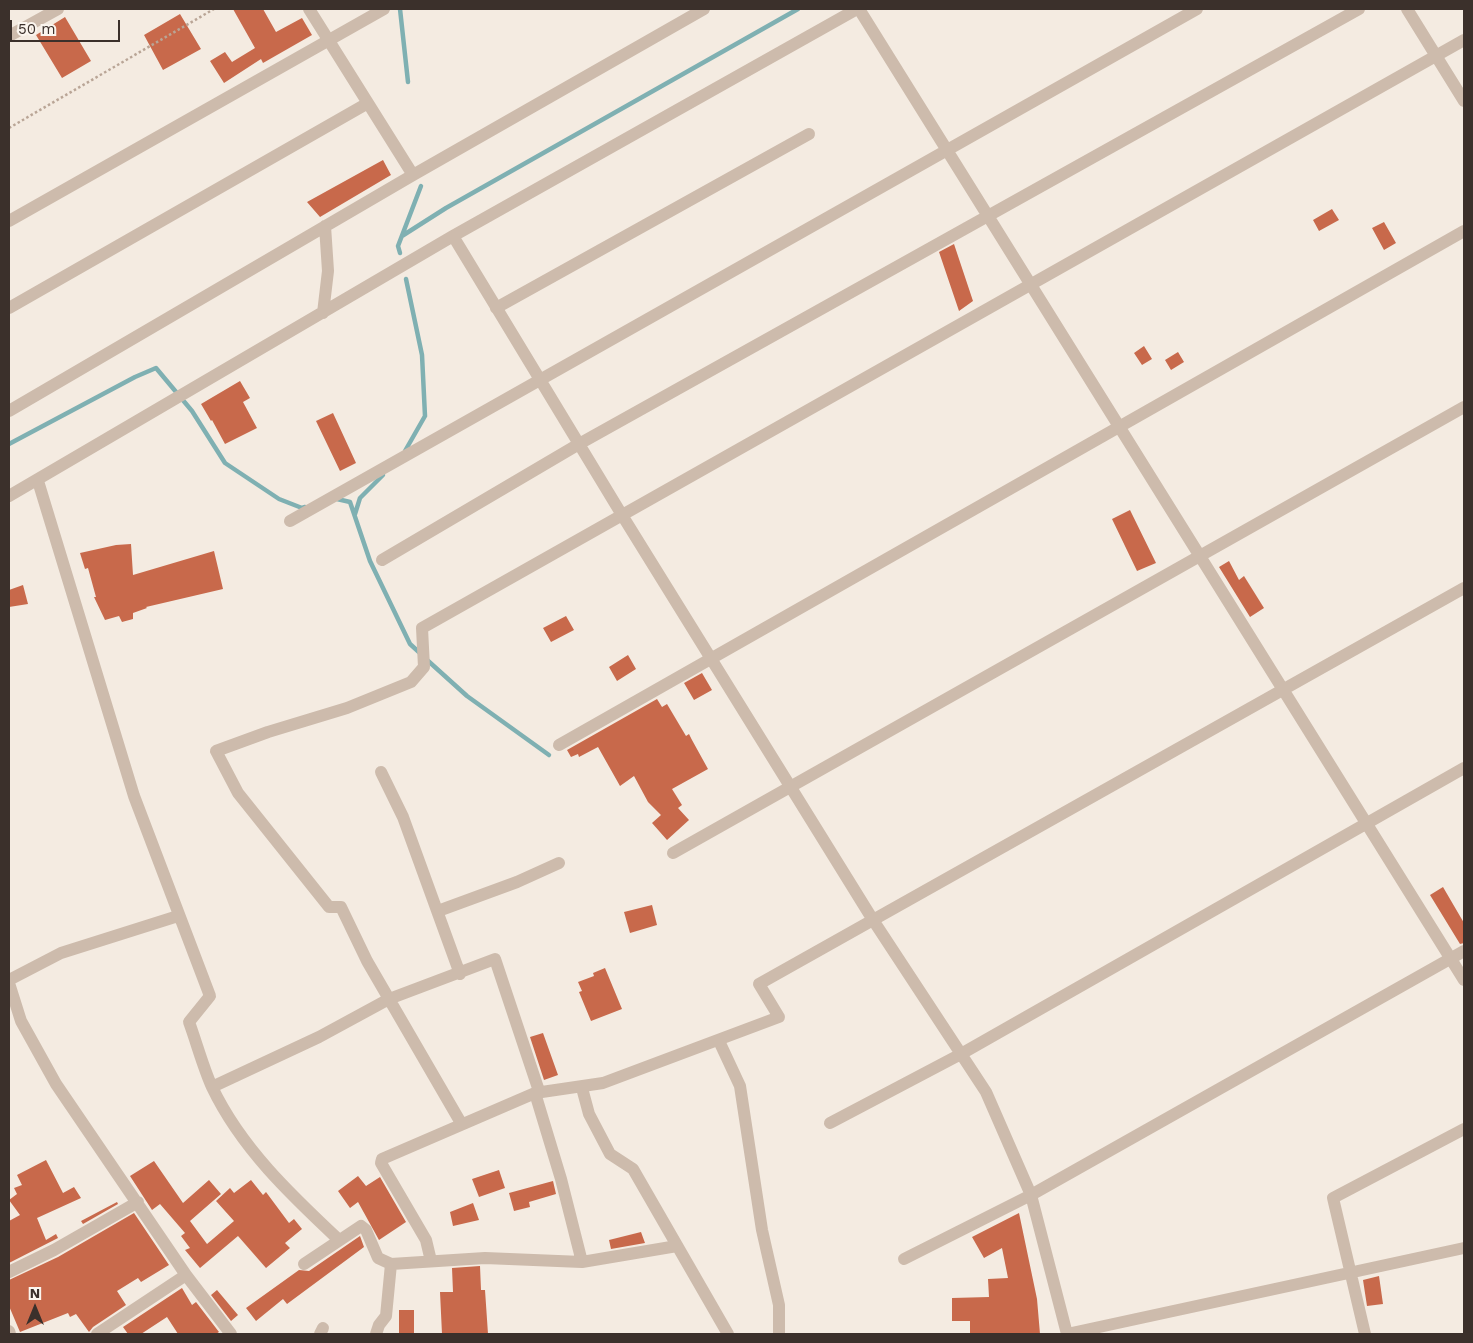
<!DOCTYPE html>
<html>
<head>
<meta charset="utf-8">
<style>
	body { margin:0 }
	#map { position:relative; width:1473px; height:1343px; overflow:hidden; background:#f4ebe1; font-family:"Work Sans",sans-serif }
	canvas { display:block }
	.frame { position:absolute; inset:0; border:10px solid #3b302b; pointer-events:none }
	.north { position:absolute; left:10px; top:1283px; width:50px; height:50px; -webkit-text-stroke:4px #fbf5ee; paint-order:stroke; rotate:0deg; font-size:14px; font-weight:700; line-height:20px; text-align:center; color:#3b302b }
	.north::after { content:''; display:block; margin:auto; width:18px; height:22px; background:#3b302b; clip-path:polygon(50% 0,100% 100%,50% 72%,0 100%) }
	.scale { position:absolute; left:10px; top:20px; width:110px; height:22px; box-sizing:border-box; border:2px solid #3b302b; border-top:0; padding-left:6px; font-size:15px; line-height:18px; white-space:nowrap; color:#3b302b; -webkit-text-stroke:4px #fbf5ee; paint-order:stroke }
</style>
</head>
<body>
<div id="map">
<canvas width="1473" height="1343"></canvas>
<div class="frame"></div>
<div class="north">N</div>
<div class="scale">50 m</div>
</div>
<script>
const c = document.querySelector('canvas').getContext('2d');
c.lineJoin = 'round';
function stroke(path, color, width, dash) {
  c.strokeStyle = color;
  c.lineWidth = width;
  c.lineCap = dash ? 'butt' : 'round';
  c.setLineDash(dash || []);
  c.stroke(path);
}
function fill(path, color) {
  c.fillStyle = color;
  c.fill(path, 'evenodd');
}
const stream = new Path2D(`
	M400,9L408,82
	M402,236L446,208L798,9
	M400,253L398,246L421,186
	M9,444L135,377L156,368L192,411L225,463L279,499L302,508L305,507
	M405,451L425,416L422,355L406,279
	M337,499L350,502L370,561L410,644L421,654
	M355,514L360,498L383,475
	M426,659L467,696L549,755`);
const building = new Path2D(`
	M233,9H263L276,32L302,18L312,35L263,63L261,59L224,83L210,61L225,52L232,62L255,48Z
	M180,14L201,49L163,70L144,35Z
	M65,17L91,61L62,78L36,35Z
	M383,160L391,175L320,217L307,202Z
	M1332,209L1339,220L1319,231L1313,220Z
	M1384,222L1396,243L1384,250L1372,228Z
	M954,244L973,301L959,311L939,252Z
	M1144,346L1152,359L1142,365L1134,353Z
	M1178,352L1184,362L1171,370L1165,360Z
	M240,381L250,398L243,402L257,428L225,444L212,420L211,421L201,404Z
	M333,413L356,463L340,471L316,421Z
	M1130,510L1156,563L1137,571L1112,519Z
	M131,544L133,575L214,551L223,589L146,607L147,608L133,613V619L122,622L119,616L105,620L94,597H96L88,568L85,569L80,553L116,545Z
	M1229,561L1239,580L1244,576L1264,608L1250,617L1219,567Z
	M23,585L28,604L9,607V590Z
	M566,616L574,630L551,642L543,628Z
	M628,655L636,669L617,681L609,667Z
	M702,673L712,690L694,700L684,683Z
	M657,699L662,707L667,704L686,736L689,734L692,740L708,769L672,789L682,805L678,808L689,820L667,840L652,823L661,815L648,802L634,776L620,786L598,747L579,757L578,754L571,757L567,750Z
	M1443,887L1464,923V943L1460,944L1430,895Z
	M652,905L657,925L630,933L624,912Z
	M605,968L622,1009L591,1021L579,992L582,991L578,982L594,976L593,973Z
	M543,1033L558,1075L544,1080L530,1037Z
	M46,1160L63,1193L74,1187L81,1198L37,1218L46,1240L56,1234L58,1238L9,1263V1221L20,1215L9,1200L17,1194L14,1188L22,1185L17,1175Z
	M154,1161L183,1203L209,1180L221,1194L190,1221L207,1244L234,1221L216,1201L230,1188L234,1193L251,1180L263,1195L266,1192L289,1223L294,1219L302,1229L285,1243L290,1248L266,1268L238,1236L200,1268L185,1250L190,1248L181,1236L185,1233L160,1204L152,1210L130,1176Z
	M499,1170L505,1188L479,1197L472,1179Z
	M358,1176L366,1186L380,1177L406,1222L379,1240L358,1202L350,1208L338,1191Z
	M553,1181L556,1194L529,1202L530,1207L514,1211L509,1193Z
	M117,1202L118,1204L83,1224L81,1221Z
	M473,1203L479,1220L453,1226L450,1212Z
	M134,1213L169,1265L141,1282L138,1278L117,1291L126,1305L93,1327L89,1332L76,1314L70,1317L68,1313L20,1332L9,1306V1280L58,1257Z
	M1019,1213L1037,1299L1040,1334H970V1321H952V1298L989,1297L988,1279L1008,1278L1002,1248L984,1258L972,1237Z
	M641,1232L645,1243L611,1249L609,1240Z
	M360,1236L364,1247L287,1304L283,1299L256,1321L246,1308L299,1270L309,1271Z
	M480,1266L481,1290H485L488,1334H442L440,1292H453L452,1268Z
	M1379,1276L1383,1304L1367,1306L1363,1280Z
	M182,1288L192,1305L196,1302L219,1332L216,1334H178L167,1317L141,1334H128L123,1327Z
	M217,1290L238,1315L231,1321L211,1295Z
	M399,1310H414V1334H399Z`);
const path = new Path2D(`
	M9,128L214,9`);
const minor = new Path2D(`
	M309,9L413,175
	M859,9L1464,980
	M1407,9L1464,101
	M9,36L58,9
	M9,221L384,9
	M453,236L622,515L873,920L986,1092L1031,1195L1067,1334
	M9,308L368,103
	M496,308L809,134
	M323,313L328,271L325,226
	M9,411L413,175L704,9
	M38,481L134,796L210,996L189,1022C197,1044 203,1067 212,1087C241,1148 291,1195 339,1240
	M9,496L453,236L857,9
	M290,521L1197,9
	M382,560L579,444L1359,9
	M559,745L1464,231
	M381,772L403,817L460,974
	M673,853L1464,407
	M438,911L517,882L559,863
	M9,980L61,953L178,916
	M9,983L21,1021L56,1084L186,1275L231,1334
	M719,1041L740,1086L762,1230L779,1305V1334
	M212,1087L319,1037L389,999L495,959L539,1091
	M582,1088L589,1114L610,1154L633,1169L728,1334
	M535,1093L561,1179L582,1262
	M461,1123L367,961L341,907H329L238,793L216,751L268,732L347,708L411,682L424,667L422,628L1464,40
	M830,1123L961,1054L1464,768
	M904,1259L1031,1195L1464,951
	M431,1261L426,1240L381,1163L382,1159L535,1093L603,1083L779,1017L759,984L1464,588
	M304,1264L361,1226L366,1230L378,1258L391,1264L485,1258L582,1262L677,1246
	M9,1272L54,1250L138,1202
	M9,1331L10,1334
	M97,1334L186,1275
	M320,1334L323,1328
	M376,1334L379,1325L386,1316L391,1264
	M1067,1334L1464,1248
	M1365,1334L1333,1198L1464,1129`);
stroke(stream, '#7fb0b2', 4.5);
fill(building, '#c8694b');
stroke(path, '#b9a596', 2.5, [2.5, 2.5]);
stroke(minor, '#cdbbac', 12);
</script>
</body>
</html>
